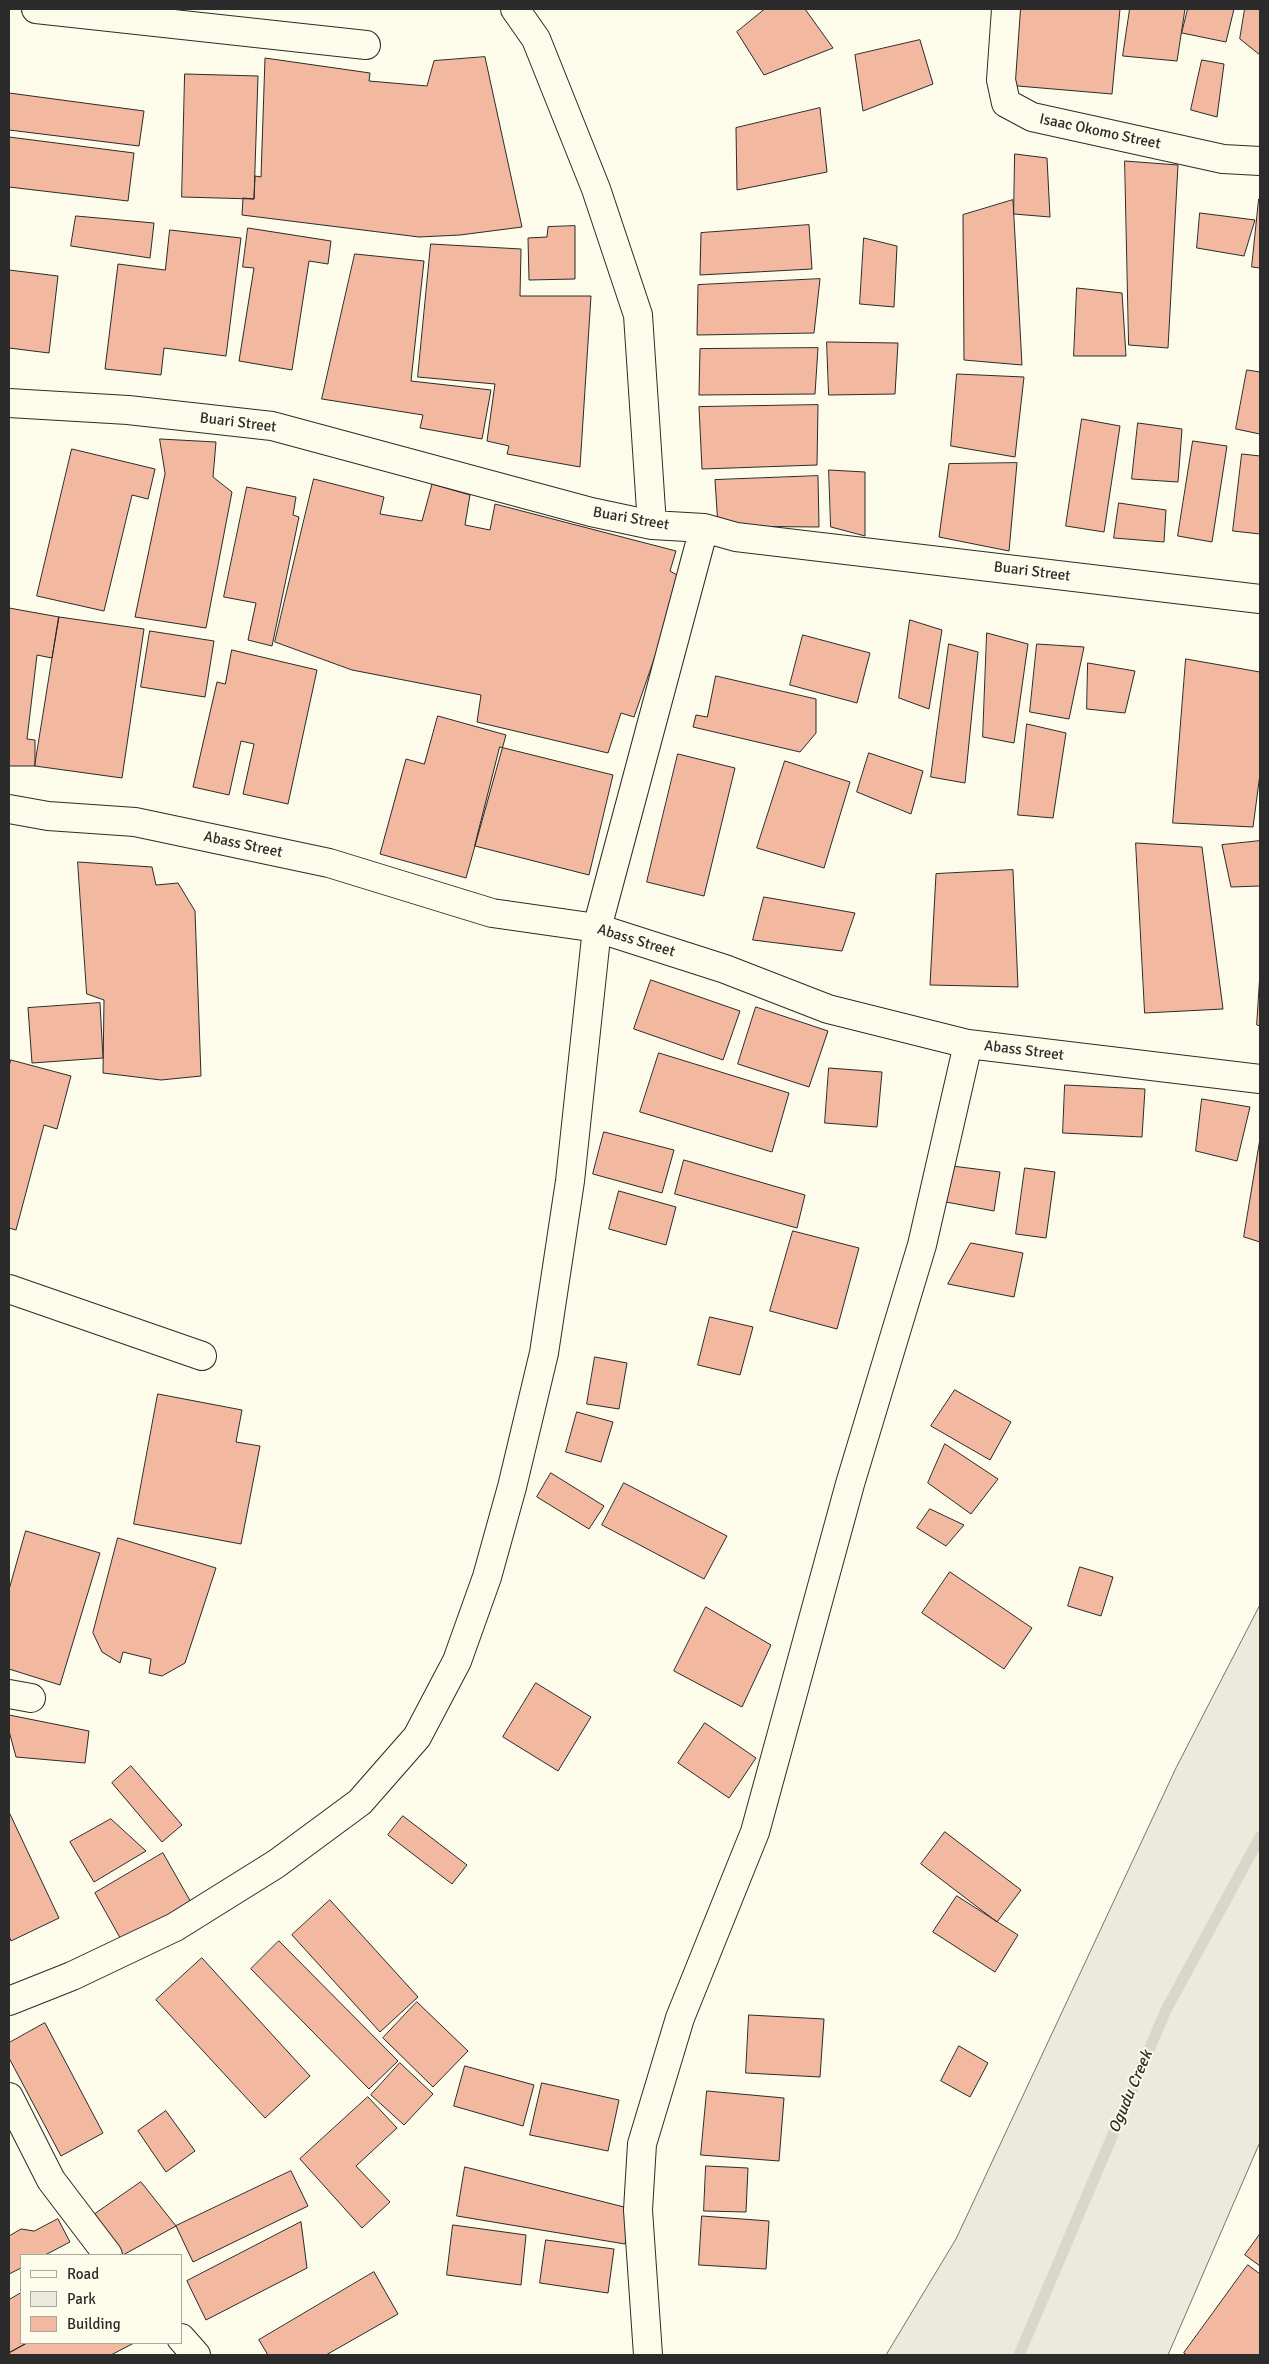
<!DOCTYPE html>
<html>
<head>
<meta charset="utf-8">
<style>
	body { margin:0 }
	#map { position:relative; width:1269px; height:2364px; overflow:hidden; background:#fdfbea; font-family:Signika,sans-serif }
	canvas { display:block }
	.frame { position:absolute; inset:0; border:10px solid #2b2b2b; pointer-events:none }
	.legend { position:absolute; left:20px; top:2254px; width:162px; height:90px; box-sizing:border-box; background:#fdfbea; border:1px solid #a9a89e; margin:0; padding:6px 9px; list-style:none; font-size:15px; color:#2b2b2b }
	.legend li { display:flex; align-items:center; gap:10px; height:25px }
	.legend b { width:25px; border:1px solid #a9a89e }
</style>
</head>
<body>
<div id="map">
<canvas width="1269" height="2364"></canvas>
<div class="frame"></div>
<ul class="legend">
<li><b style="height:6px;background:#fdfbea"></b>Road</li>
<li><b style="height:14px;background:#ecebdb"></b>Park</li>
<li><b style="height:14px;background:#f2b8a0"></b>Building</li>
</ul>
</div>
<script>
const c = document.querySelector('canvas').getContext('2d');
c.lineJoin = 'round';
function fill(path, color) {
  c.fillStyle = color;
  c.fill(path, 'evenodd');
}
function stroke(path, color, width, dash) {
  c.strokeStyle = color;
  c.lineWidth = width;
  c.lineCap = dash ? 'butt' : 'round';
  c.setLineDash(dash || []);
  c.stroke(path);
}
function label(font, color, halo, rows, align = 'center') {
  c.font = font + ' Signika,sans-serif';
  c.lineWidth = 4;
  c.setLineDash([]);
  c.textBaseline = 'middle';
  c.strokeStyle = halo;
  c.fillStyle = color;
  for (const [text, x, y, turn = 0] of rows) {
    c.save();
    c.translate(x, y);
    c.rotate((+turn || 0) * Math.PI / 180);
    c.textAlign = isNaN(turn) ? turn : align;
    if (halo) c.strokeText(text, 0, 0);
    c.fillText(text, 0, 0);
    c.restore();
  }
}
const green = new Path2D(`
	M1260,1605V2142L1168,2355H886L956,2239L1176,1768Z`);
const stream = new Path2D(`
	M1019,2355L1166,2010L1260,1837`);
const building = new Path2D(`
	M765,9H805L833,48L764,75L737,32Z
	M1015,9H1120L1112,94L1006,85Z
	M1130,9H1185L1177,61L1123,56Z
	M1188,9H1234L1226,42L1182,33Z
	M1245,9H1260V55L1240,39Z
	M920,40L933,84L863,111L855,55Z
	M485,57L522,227L460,235L419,237L242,215L243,198L254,199L255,176L261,177L265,58L370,73L369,81L427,86L434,61Z
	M1202,60L1224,64L1217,117L1191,110Z
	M185,74L258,76L254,199L182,197Z
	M9,93L144,111L139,146L9,130Z
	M820,108L827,172L737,190L736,128Z
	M9,137L134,153L128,201L9,187Z
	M1015,154L1047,158L1050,217L1014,214Z
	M1125,161L1178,165L1168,348L1129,345Z
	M1259,199H1260V268L1252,267Z
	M1013,200L1022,365L964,360L963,215Z
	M1200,213L1255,220L1244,256L1197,248Z
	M76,216L154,223L150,258L71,246Z
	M809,225L812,269L700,275L701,233Z
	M575,226V279L529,280L528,238L547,237L548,227Z
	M248,228L331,241L328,264L309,261L292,370L239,361L254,268L243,267Z
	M170,230L241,238L226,356L164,348L161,375L105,369L118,264L165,270Z
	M864,238L897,246L894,307L860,304Z
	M431,244L521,249L520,296H591L580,467L507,454L509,446L487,441L495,384L418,377Z
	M355,254L424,261L411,381L491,390L482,439L420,428L423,415L322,399Z
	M9,270L58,276L49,353L9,348Z
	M820,279L814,333L697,335L698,285Z
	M1077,288L1122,293L1126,356H1074Z
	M827,342L898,343L895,394L829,395Z
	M818,348L815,394L699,395L700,349Z
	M1247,370L1260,372V434L1236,429Z
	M957,374L1024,377L1015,457L951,446Z
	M818,405L817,465L702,469L699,407Z
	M1082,419L1120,426L1104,532L1066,526Z
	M1138,423L1182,429L1178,482L1132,479Z
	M160,439L216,442L213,477L232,492L206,628L135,617L165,474Z
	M1193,441L1227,446L1212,542L1178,536Z
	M72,449L155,469L148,499L132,495L104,611L37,596Z
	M1242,454L1260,456V534L1233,531Z
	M1017,463L1009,551L939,537L949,464Z
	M829,470L865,472V536L831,527Z
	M818,476L819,527L718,526L715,480Z
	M314,479L384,497L380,514L422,521L432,484L470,495L465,525L490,530L495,504L676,551L670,571L682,578L634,717L621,713L608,753L477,722L481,695L352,670L275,642Z
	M247,487L296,497L293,515L299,517L272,646L248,640L256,603L224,597Z
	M1119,503L1166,510L1164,542L1114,538Z
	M9,608L59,617L52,658L37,655L27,739L35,740V766H9Z
	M59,617L144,629L122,778L35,766Z
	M910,620L942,630L929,709L899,698Z
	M150,631L214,641L205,697L141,687Z
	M987,633L1028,644L1014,743L983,737Z
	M803,635L870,653L857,703L790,685Z
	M949,644L978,652L965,783L931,777Z
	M1037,644L1084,647L1069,719L1030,712Z
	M232,650L317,670L288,804L243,794L254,744L241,741L229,795L193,787L217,682L225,684Z
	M1186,659L1260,672V774L1253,827L1173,823Z
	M1088,663L1135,671L1125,713L1087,709Z
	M716,676L816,699V733L800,752L693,727L696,715L707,717Z
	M438,716L506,735L466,878L380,854L406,759L424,764Z
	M1027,724L1066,733L1053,818L1018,815Z
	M500,747L613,775L589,875L475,846Z
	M869,753L923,771L911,814L857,792Z
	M678,754L735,768L704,896L647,882Z
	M785,761L850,782L824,868L757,848Z
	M1260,841V886L1231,887L1222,845Z
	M1136,843L1202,847L1223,1009L1145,1013Z
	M78,862L152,867L156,885L178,883L195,911L201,1076L161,1080L103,1073L104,1000L87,994Z
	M1013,870L1018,987L930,985L936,874Z
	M764,897L855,913L842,951L753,940Z
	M1260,973V1026L1257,1025Z
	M651,980L740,1011L723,1060L634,1029Z
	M100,1003L103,1058L32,1063L28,1008Z
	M756,1007L828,1031L809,1087L738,1064Z
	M659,1053L789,1093L772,1152L640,1112Z
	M11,1060L71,1076L57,1129L44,1125L16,1230L9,1228V1068Z
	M829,1068L882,1072L877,1127L825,1123Z
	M1065,1085L1145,1089L1142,1137L1063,1133Z
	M1202,1099L1250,1107L1237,1161L1196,1151Z
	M604,1132L674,1150L662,1193L593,1174Z
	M1260,1139V1242L1244,1237Z
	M684,1160L805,1195L797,1228L675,1194Z
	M952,1166L1000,1172L994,1211L946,1202Z
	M1025,1168L1055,1172L1046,1238L1016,1234Z
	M619,1191L676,1207L666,1245L609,1229Z
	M793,1231L859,1248L837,1329L770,1311Z
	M971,1243L1023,1253L1014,1297L948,1284Z
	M710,1317L753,1327L740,1375L698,1365Z
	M595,1357L627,1363L619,1409L587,1404Z
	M955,1390L1011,1422L990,1460L931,1426Z
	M158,1394L242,1410L236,1442L260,1446L241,1544L134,1524Z
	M577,1412L613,1422L601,1462L566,1452Z
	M945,1444L998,1479L971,1514L928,1483Z
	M551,1473L604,1506L589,1529L537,1497Z
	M624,1483L727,1536L704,1579L602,1525Z
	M930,1509L964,1525L946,1546L917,1528Z
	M26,1531L100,1553L60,1685L9,1669V1590Z
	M118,1538L216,1568L185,1663L162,1676L149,1673L151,1659L123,1652L120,1663L102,1652L93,1633Z
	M1080,1567L1113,1577L1101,1616L1068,1606Z
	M950,1572L1032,1628L1004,1669L922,1613Z
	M706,1607L771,1645L742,1707L674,1671Z
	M536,1683L591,1717L558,1771L503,1737Z
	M9,1715L89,1731L85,1763L16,1757L9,1731Z
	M705,1723L756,1758L729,1798L678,1763Z
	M131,1766L182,1825L162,1842L112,1783Z
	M9,1812L59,1918L11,1941L9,1936Z
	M403,1816L467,1865L452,1884L388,1835Z
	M111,1819L146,1851L94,1882L70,1842Z
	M945,1832L1021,1890L997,1922L921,1864Z
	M163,1853L192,1904L123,1943L95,1893Z
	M957,1896L1018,1935L995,1972L933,1932Z
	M330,1900L418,1997L380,2032L292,1935Z
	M279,1941L398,2061L369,2089L251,1969Z
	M202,1958L310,2076L265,2118L156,2000Z
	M417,2002L468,2051L433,2087L383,2038Z
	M749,2015L824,2019L820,2077L746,2073Z
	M45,2023L103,2133L61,2156L9,2058V2043Z
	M959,2046L988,2063L970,2097L941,2081Z
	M400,2063L433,2094L404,2125L371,2095Z
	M465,2066L534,2085L523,2126L454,2106Z
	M542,2083L619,2100L608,2151L530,2135Z
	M707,2091L784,2098L779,2161L701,2155Z
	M368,2097L397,2128L356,2166L390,2202L362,2228L300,2159Z
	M166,2111L195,2151L166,2172L138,2131Z
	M706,2166L748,2168L746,2212L704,2211Z
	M465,2167L632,2209L625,2244L457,2216Z
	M291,2171L308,2206L193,2262L176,2226Z
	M141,2182L176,2226L123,2255L95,2214Z
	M702,2216L769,2221L766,2269L699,2265Z
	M58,2219L70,2242L45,2255H21V2268L9,2274V2236L21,2229L34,2231Z
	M301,2222L307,2268L206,2320L187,2281Z
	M453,2225L526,2235L521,2285L447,2275Z
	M1260,2234V2266L1245,2255Z
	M546,2240L614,2249L608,2293L540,2283Z
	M1248,2265L1260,2274V2355H1187L1184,2353Z
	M374,2272L398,2314L326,2355H268L259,2340Z
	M21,2293V2343H27L9,2353V2300Z
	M27,2343H134L111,2355H9V2353Z`);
const minor = new Path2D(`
	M36,9L366,45
	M515,9L536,39L596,189L638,315L652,525
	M1006,9L1001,80L1006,103L1032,117L1223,159L1260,161
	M9,403L128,410L272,426L591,512L652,525L704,528L736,537L1260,599
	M9,809L48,816L135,822L329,863L492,913L597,928L725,969L828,1009L968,1044L1260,1079
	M9,1289L202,1356
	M9,1694L31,1698
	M9,2001L72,1976L175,1927L276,1864L360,1802L417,1737L457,1661L487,1577L512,1487L544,1353L570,1181L597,928L704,528
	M9,2097L51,2180L108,2255
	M181,2338L196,2355
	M648,2355L638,2210L642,2144L680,2018L755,1832L850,1484L922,1245L968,1044`);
const streetNames = [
	["Isaac Okomo Street",1100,132,12],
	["Buari Street",238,423,7],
	["Buari Street",631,519,10],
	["Buari Street",1032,572,7],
	["Abass Street",243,845,12],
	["Abass Street",636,941,17],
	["Abass Street",1024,1051,7]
];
const waterNames = [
	["Ogudu Creek",1131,2092,-67]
];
fill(green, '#ecebdb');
stroke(green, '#74746e', 1);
stroke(stream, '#d8d7c9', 11);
fill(building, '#f2b8a0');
stroke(building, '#2b2b2b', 1);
stroke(minor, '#2b2b2b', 30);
stroke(minor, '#fdfbea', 28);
label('15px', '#2b2b2b', '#fdfbea', streetNames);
label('italic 16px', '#2b2b2b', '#fdfbea', waterNames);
</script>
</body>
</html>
